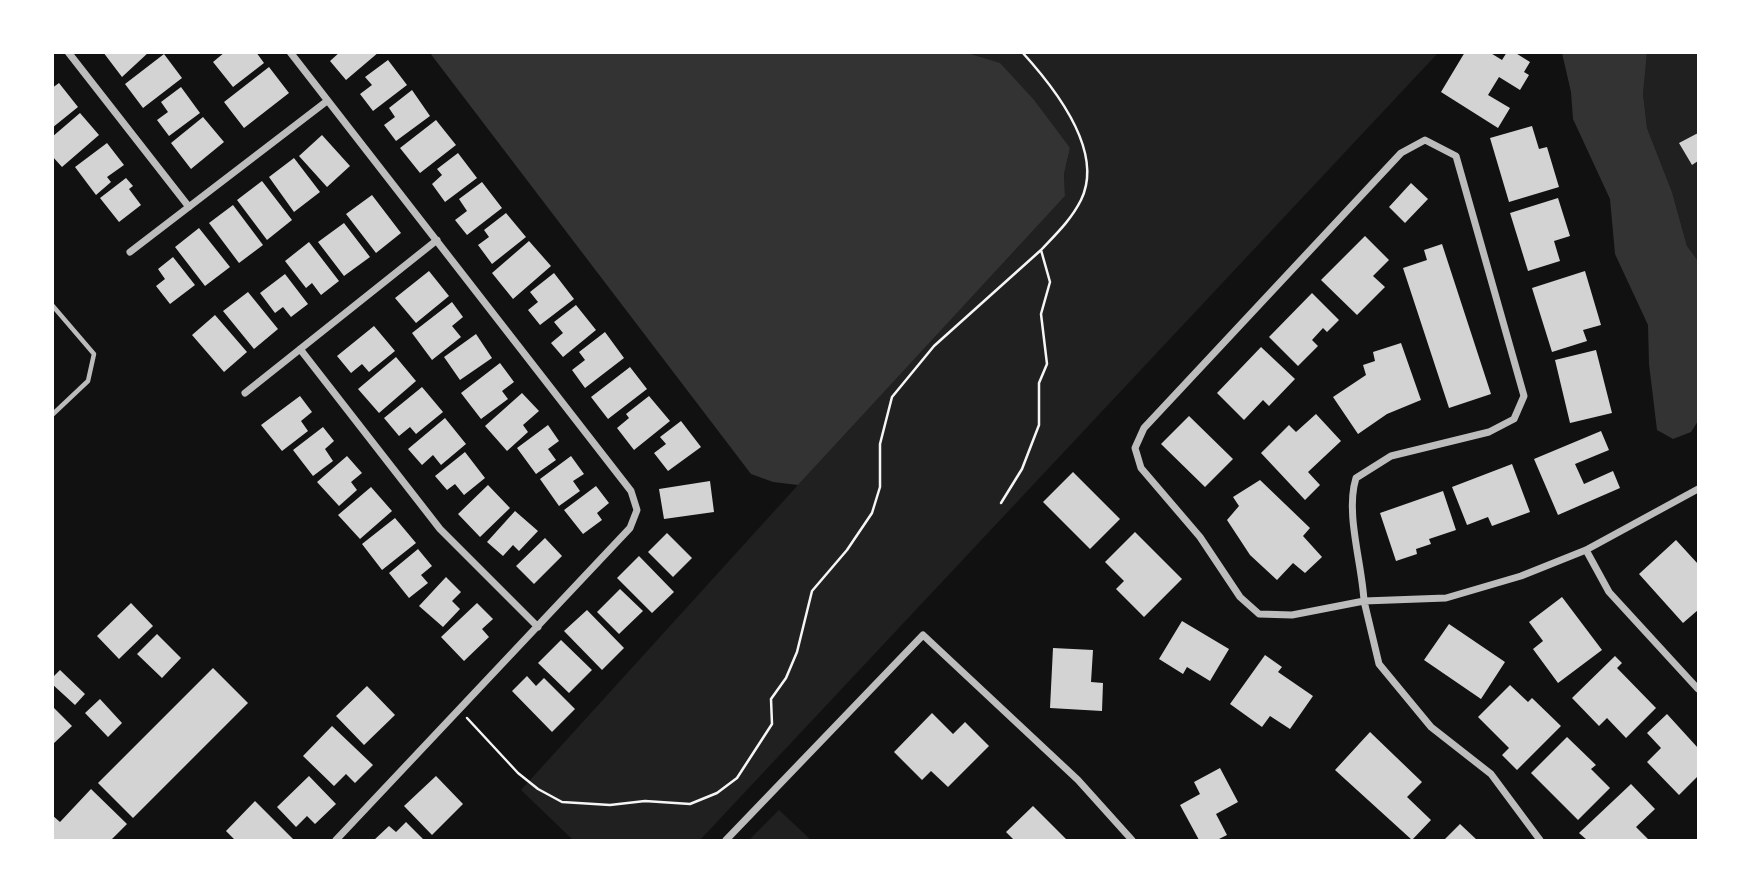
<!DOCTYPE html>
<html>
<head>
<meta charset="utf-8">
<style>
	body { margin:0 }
	#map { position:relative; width:1751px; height:893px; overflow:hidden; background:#111; font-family:"Roboto Condensed",sans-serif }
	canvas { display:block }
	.frame { position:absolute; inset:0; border:54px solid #fff; pointer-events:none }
</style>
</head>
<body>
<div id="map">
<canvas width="1751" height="893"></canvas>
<div class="frame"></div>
</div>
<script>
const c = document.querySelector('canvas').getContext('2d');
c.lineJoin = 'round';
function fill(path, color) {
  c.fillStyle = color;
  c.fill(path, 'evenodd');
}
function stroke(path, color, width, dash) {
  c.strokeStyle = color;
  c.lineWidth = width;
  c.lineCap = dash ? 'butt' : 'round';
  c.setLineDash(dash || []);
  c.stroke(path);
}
const green = new Path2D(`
	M967,53H1438L700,840H573L521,790L798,485L1065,196L1064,174L1070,148Z
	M1647,53H1698V261L1687,246L1672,192L1647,128L1643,94Z
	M779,810L811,840H749Z`);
const water = new Path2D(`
	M430,53H967L1000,63L1034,100L1070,148L1064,174L1065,196L798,485L773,482L751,474Z
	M1562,53H1647L1643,94L1647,128L1672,192L1687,246L1698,261V421L1691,432L1673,439L1657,430L1649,364L1648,325L1615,254L1610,199L1573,119L1571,92Z`);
const building = new Path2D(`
	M103,52H149L122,77Z
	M225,52H256L264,63L233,87L213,62Z
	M340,52H379L346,80L330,61Z
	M1465,52H1489L1502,60L1507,52H1514L1530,62L1524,72L1529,75L1520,90L1499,77L1488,95L1510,108L1498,128L1441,92Z
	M164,54L182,78L143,108L125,84Z
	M388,60L407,85L373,111L360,94L372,85L365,77Z
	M269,67L289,93L244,128L224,102Z
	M59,83L78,107L52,128V88Z
	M181,87L200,113L169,136L157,120L168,112L161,102Z
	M412,90L430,116L396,141L384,125L395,117L389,108Z
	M80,113L99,135L62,167L52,156V137Z
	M203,117L224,142L191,169L171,143Z
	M436,120L456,145L420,173L400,148Z
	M1532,126L1539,149L1547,147L1559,187L1509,202L1490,138Z
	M1698,133V161L1692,165L1679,143Z
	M322,135L350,166L327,187L299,156Z
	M107,143L124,165L107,177L111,182L96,195L75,167Z
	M458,153L477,178L445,202L432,184L442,175L437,169Z
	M294,158L320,192L294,212L269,177Z
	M126,178L133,186L129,189L141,205L119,222L100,198Z
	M262,181L292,220L267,240L237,200Z
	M482,182L502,208L467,235L455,220L467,211L459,199Z
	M1411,183L1428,199L1405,223L1389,207Z
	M372,195L401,233L376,253L346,214Z
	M1558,198L1570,236L1554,241L1560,261L1528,271L1510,213Z
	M233,205L263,245L239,263L209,223Z
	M506,213L526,237L492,264L478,245L489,237L484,230Z
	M344,223L370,257L344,276L318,242Z
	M199,228L230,267L205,286L175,247Z
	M1365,236L1389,260L1373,276L1385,287L1357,315L1321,280Z
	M529,241L551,266L513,299L492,273Z
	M309,242L339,281L321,295L312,283L306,288L285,261Z
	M1442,244L1491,394L1449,408L1403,268L1427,260L1424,250Z
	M173,257L195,285L170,304L156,286L165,279L158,269Z
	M429,271L449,296L416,323L395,298Z
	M1585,271L1601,325L1583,330L1587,341L1552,352L1532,288Z
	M554,273L574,299L540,325L528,310L538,302L530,292Z
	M285,274L308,304L291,317L283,307L275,313L260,293Z
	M248,292L278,329L254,349L223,311Z
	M1312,293L1339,320L1327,332L1323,328L1312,340L1318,346L1298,366L1269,337Z
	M452,302L463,317L452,326L461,337L432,360L412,333Z
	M576,305L596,330L563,357L551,343L563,333L554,322Z
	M215,315L247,352L224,372L192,335Z
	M374,326L395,351L369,372L362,364L351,373L337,356Z
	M605,332L624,358L585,388L572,370L585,360L579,352Z
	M476,334L492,358L460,380L444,357Z
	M1401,343L1421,400L1387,414L1358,434L1333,397L1366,375L1363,365L1375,361L1373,352Z
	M1261,347L1295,379L1269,406L1263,400L1244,420L1217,393Z
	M1596,350L1612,413L1570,423L1555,360Z
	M396,357L416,381L379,413L358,389Z
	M500,363L514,382L502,391L508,399L481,419L461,393Z
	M630,367L647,389L608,419L591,397Z
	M422,387L443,412L416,434L410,427L399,436L384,418Z
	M522,393L539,411L523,425L528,432L507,451L485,426Z
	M300,396L312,412L301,421L308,431L282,451L261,425Z
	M649,396L670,421L634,450L617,428L629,418L626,414Z
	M1316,414L1341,441L1308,472L1320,485L1305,500L1261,453L1289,425L1296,432Z
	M1189,416L1233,459L1205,487L1161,444Z
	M445,418L466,444L441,465L433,455L422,465L408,449Z
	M681,421L701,447L668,471L654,453L666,444L660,437Z
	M548,425L559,441L548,449L556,460L536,474L517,448Z
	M323,427L334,441L325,449L333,461L313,476L293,450Z
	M1601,431L1609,450L1575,464L1584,484L1613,471L1620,488L1558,515L1534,459Z
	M465,452L485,478L464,495L455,484L447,490L435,476Z
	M347,456L362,473L351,482L357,490L339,506L317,482Z
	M571,456L584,474L573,481L580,491L559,506L540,479Z
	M1512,464L1530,512L1492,526L1488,517L1467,525L1452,487Z
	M1073,472L1120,519L1090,549L1043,502Z
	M1260,480L1310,528L1303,536L1322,557L1305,573L1293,563L1277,580L1250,555L1227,520L1239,506L1233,497Z
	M710,481L714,512L664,519L659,489Z
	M488,485L510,508L480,537L458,514Z
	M596,486L609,503L597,513L602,520L583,534L564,510Z
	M371,487L392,511L360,539L338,515Z
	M1443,491L1456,530L1429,539L1431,544L1416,549L1417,554L1396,561L1380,513Z
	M515,511L538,531L519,551L513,545L503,556L487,542Z
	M395,518L416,543L382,570L362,544Z
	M1135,532L1182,579L1144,617L1116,589L1124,581L1105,562Z
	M667,533L692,558L673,577L648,552Z
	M545,538L562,556L534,584L516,566Z
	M1676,540L1698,564V610L1683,623L1639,574Z
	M418,549L432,566L421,575L428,583L409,598L389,573Z
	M639,556L674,592L652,613L617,578Z
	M446,577L461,592L452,601L460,609L443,627L419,606Z
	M620,589L643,611L619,634L597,612Z
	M1562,597L1602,650L1558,683L1533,649L1543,641L1529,622Z
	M131,603L153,626L119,659L97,636Z
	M477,603L493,619L482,629L489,637L464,661L441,637Z
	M587,610L624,648L602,670L564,631Z
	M1182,621L1229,649L1210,681L1187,667L1183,674L1159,659Z
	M1449,624L1505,662L1481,699L1424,660Z
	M157,634L181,658L162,678L137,654Z
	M561,640L592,670L569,693L538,663Z
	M1053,648L1093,650L1091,682L1103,683L1102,711L1050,708Z
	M1265,655L1282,667L1278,672L1313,696L1290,729L1270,716L1262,727L1230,704Z
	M1615,656L1622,663L1617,668L1656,708L1626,738L1607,718L1599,726L1572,698Z
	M213,668L248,703L133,818L98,783Z
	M60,670L85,694L75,705L52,684V678Z
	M527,676L536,686L544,678L575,709L552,732L512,691Z
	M1510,685L1528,702L1532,698L1561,726L1517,770L1502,755L1509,748L1478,717Z
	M367,686L395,715L364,745L336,716Z
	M100,699L122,723L108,737L85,713Z
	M52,706L72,726L52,745Z
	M932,713L953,734L965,722L989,746L948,787L931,771L922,780L894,752Z
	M1667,714L1698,748V776L1679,795L1647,762L1661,748L1647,733Z
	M332,726L373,765L355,783L346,774L334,786L303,756Z
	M1370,732L1422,782L1407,797L1431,820L1412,840L1335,770Z
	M1567,737L1596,765L1591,769L1610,788L1578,820L1531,773Z
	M1220,768L1238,802L1216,814L1227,835L1217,840H1199L1180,805L1200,794L1194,782Z
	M309,776L336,804L315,824L307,816L296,827L277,807Z
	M436,776L463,804L432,835L404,806Z
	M1631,784L1655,809L1636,827L1649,840H1587L1579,833Z
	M91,789L127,824L111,840H52V815L60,822Z
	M255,801L294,840H235L226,831Z
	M1033,806L1067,840H1014L1006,832Z
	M406,822L424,840H374L389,826L396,832Z
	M1460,824L1477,840H1444Z`);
const path = new Path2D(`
	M1001,503L1022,469L1039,425V383L1047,364L1041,314L1050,282L1041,250C1056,234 1071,220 1081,200C1105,151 1053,86 1022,52
	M467,718L518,773L538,789L562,802L610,805L645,801L690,804L717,793L737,778L772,724L771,699L786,678L797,652L812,591L847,550L872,513L880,487V444L892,397L934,346L1041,250`);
const service = new Path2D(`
	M52,305L94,354L88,381L52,415`);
const minor = new Path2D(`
	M68,52L189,207
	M290,52L631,491L637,510L630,528L336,840
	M1425,140L1456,156L1524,396L1514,419L1489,432L1391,456L1356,478C1345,513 1362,563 1364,601L1292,615L1259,614L1240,597L1200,537L1141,468L1135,448L1144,428L1401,153Z
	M130,252L327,101
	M300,349L440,529L538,627
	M245,393L437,240
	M1586,550L1609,592L1698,689
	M726,840L923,635L1078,780L1132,840
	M1540,840L1491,774L1431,727L1379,664L1364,601L1446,598L1521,576L1586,550L1698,489`);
fill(green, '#202020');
fill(water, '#333');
fill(building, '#d3d3d3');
stroke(path, '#f5f5f5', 2.5);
stroke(service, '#bcbcbc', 4.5);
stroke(minor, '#bcbcbc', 7);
</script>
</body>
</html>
